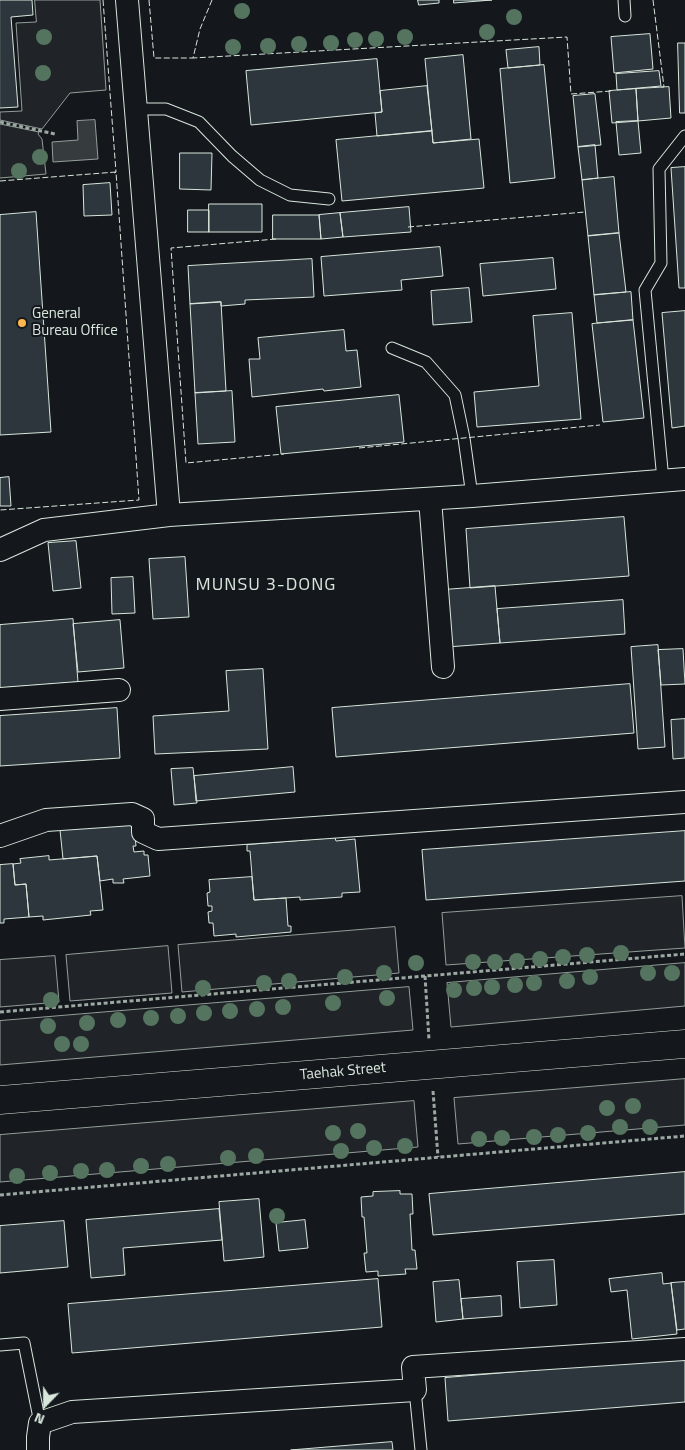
<!DOCTYPE html>
<html>
<head>
<meta charset="utf-8">
<style>
	body { margin:0 }
	#map { position:relative; width:685px; height:1450px; overflow:hidden; background:#14181c; font-family:"Titillium Web",sans-serif }
	canvas { display:block }
	.north { position:absolute; left:20px; top:1380px; width:50px; height:50px; -webkit-text-stroke:4px #14181c; paint-order:stroke; rotate:202deg; font-size:14px; font-weight:700; line-height:20px; text-align:center; color:#d8e6dc }
	.north::after { content:''; display:block; margin:auto; width:18px; height:22px; background:#d8e6dc; clip-path:polygon(50% 0,100% 100%,50% 72%,0 100%) }
</style>
</head>
<body>
<div id="map">
<canvas width="685" height="1450"></canvas>
<div class="north">N</div>
</div>
<script>
const c = document.querySelector('canvas').getContext('2d');
c.lineJoin = 'round';
function fill(path, color) {
  c.fillStyle = color;
  c.fill(path, 'evenodd');
}
function stroke(path, color, width, dash) {
  c.strokeStyle = color;
  c.lineWidth = width;
  c.lineCap = dash ? 'butt' : 'round';
  c.setLineDash(dash || []);
  c.stroke(path);
}
function label(font, color, halo, rows, align = 'center') {
  c.font = font + ' "Titillium Web",sans-serif';
  c.lineWidth = 4;
  c.setLineDash([]);
  c.textBaseline = 'middle';
  c.strokeStyle = halo;
  c.fillStyle = color;
  for (const [text, x, y, turn = 0] of rows) {
    c.save();
    c.translate(x, y);
    c.rotate((+turn || 0) * Math.PI / 180);
    c.textAlign = isNaN(turn) ? turn : align;
    if (halo) c.strokeText(text, 0, 0);
    c.fillText(text, 0, 0);
    c.restore();
  }
}
const green = new Path2D(`
	M35,0H100L106,90L70,93L42,129L0,120V112L22,111L16,23L36,22Z
	M0,124L39,132L38,134L42,139L46,174L0,178Z
	M682,896L685,948L446,965L442,913Z
	M395,927L399,973L182,992L178,945Z
	M168,946L172,993L70,1001L66,955Z
	M55,956L59,1002L0,1007V960Z
	M685,963V1006L451,1027L447,983Z
	M409,987L413,1030L0,1065V1021Z
	M685,1079V1125L458,1144L454,1098Z
	M414,1101L418,1147L0,1182V1135Z`);
const water = new Path2D(`
	M95,120L98,159L53,162L52,142L78,140L77,121Z`);
const building = new Path2D(`
	M0,0H32L33,15L11,17L18,107L0,108Z
	M418,0H439V3L419,5Z
	M454,0H492L454,3Z
	M650,34L653,69L614,73L611,37Z
	M678,43H685V113H680Z
	M539,47L540,65L508,68L506,50Z
	M463,55L471,139L433,143L425,59Z
	M377,59L382,112L251,125L246,71Z
	M544,65L555,178L510,183L500,69Z
	M659,71L661,86L617,90L616,74Z
	M427,86L432,131L377,136L375,113L382,112L380,91Z
	M669,87L671,118L638,121L636,89Z
	M636,89L638,121L612,123L609,91Z
	M595,94L601,145L578,147L573,96Z
	M638,121L641,153L619,155L616,122Z
	M432,131L433,143L479,139L484,188L342,201L336,140Z
	M595,145L598,178L582,180L578,147Z
	M180,153H212L211,190L180,189Z
	M685,167V288H679L671,168Z
	M614,177L619,233L588,236L582,180Z
	M110,183L112,215L84,216L83,185Z
	M209,204H262V232H209Z
	M409,207L411,232L343,237L340,213Z
	M188,210H209V232H188Z
	M36,212L51,432L0,435V215Z
	M340,213L343,237L321,239L319,215Z
	M273,215H319L321,239H273Z
	M619,233L626,292L594,295L588,236Z
	M440,247L443,276L401,280L402,290L324,296L321,257Z
	M553,258L556,289L483,296L480,264Z
	M312,259L314,297L245,300V304L221,306V302L190,304L188,266Z
	M469,288L472,322L433,325L431,291Z
	M631,292L633,320L597,323L594,295Z
	M221,302L226,391L195,393L190,304Z
	M685,311V426L672,428L662,313Z
	M572,313L581,419L477,427L474,392L539,386L533,316Z
	M633,320L644,418L603,422L592,324Z
	M344,330L346,351L357,350L361,387L324,391L323,389L252,397L249,359H260L258,338Z
	M232,391L235,442L198,444L195,393Z
	M399,395L404,442L281,454L276,407Z
	M9,477L11,506H0V478Z
	M624,517L629,576L470,588L466,529Z
	M76,541L81,588L53,591L48,543Z
	M185,557L189,617L153,619L149,559Z
	M133,577L135,613L112,614L111,578Z
	M495,586L500,643L447,647L443,590Z
	M623,600L625,634L500,643L497,609Z
	M73,619L78,682L0,688V625Z
	M120,620L124,668L78,672L73,624Z
	M658,645L665,747L638,749L631,647Z
	M683,649L685,684L661,685L658,650Z
	M263,669L268,749L155,754L153,716L229,711L226,671Z
	M630,684L634,733L336,757L332,708Z
	M117,708L120,758L0,766V716Z
	M685,719V758L673,759L671,720Z
	M293,767L295,792L196,801L194,776Z
	M193,768L197,803L174,805L171,769Z
	M131,823V826H134L136,846H133L134,852L144,851V855H148L150,876L123,879L124,883H113V879L100,881L97,856L63,859L60,830Z
	M685,831V881L426,900L422,850Z
	M335,838L336,841L355,839L360,892L342,893V897L300,900V897L254,900L250,851H247V845Z
	M49,856V860L97,856L103,910L90,911L91,915L43,920V916L29,917L26,884L15,885L13,864L21,863L20,859Z
	M13,864L15,885L26,884L29,917L4,919V923H0V865Z
	M252,877L254,900L286,898L288,926H291V932L236,937V934L214,936L213,923H209L208,912L212,911V906H208L207,893L210,892L209,880Z
	M685,1172V1214L433,1235L429,1194Z
	M400,1191V1194H412L413,1214H410L412,1250H415L417,1269H405L406,1274L378,1276V1271L366,1272L364,1253H367L364,1217H362L361,1197L373,1196V1192Z
	M259,1199L264,1257L224,1261L219,1202Z
	M219,1209L222,1240L123,1248L125,1275L91,1278L86,1220Z
	M305,1220L308,1248L279,1251L276,1223Z
	M64,1221L68,1267L0,1273V1226Z
	M554,1260L557,1305L520,1308L517,1262Z
	M662,1273L663,1284L671,1283L677,1334L632,1339L627,1290L611,1292L609,1279Z
	M378,1279L382,1327L72,1353L68,1304Z
	M459,1280L463,1319L436,1322L433,1282Z
	M685,1282V1329L677,1330L671,1283Z
	M501,1296L502,1316L463,1319L461,1299Z
	M685,1358V1402L448,1421L445,1378Z
	M392,1442L393,1450H291Z`);
const path = new Path2D(`
	M0,122L55,134
	M425,976L429,1040
	M0,1012L685,954
	M433,1091L438,1157
	M0,1195L685,1136`);
const lane = new Path2D(`
	M624,0L625,16
	M135,109H166L199,122L232,156L260,180L290,195L329,199
	M392,348L426,362L455,395L464,438L472,496
	M663,480L645,290L661,263L659,169L685,136
	M0,1345L24,1343L40,1423
	M415,1390L421,1450`);
const street = new Path2D(`
	M127,0L169,515
	M430,499L443,667
	M0,550L44,530L169,515L472,496L685,479
	M0,699L119,690
	M0,836L46,820L132,814L143,819V832L158,839L685,802
	M38,1450V1437L40,1423L72,1412L415,1390L413,1367L685,1349`);
const primary = new Path2D(`
	M0,1100L685,1044`);
const fence = new Path2D(`
	M103,0L116,172L114,173
	M149,0L154,58H193
	M212,0L200,29L193,58L567,37L571,94L611,91
	M653,0L664,87H661
	M0,181L116,172L139,500L0,510
	M408,227L585,212
	M276,239L171,248L186,463L284,454
	M359,448L600,425`);
const trees = [
	[242,11],
	[514,17],
	[487,32],
	[44,37],
	[405,37],
	[376,39],
	[355,40],
	[331,43],
	[299,44],
	[268,46],
	[233,47],
	[43,73],
	[40,157],
	[19,171],
	[621,953],
	[587,955],
	[563,957],
	[540,959],
	[517,961],
	[473,962],
	[495,962],
	[416,963],
	[384,973],
	[648,973],
	[672,973],
	[345,977],
	[590,977],
	[289,981],
	[567,981],
	[264,983],
	[534,983],
	[515,985],
	[492,987],
	[203,988],
	[474,988],
	[454,990],
	[387,998],
	[51,1000],
	[333,1003],
	[283,1007],
	[257,1009],
	[230,1011],
	[204,1013],
	[178,1016],
	[151,1018],
	[118,1020],
	[87,1023],
	[48,1026],
	[62,1044],
	[81,1044],
	[633,1106],
	[607,1108],
	[620,1127],
	[650,1127],
	[358,1131],
	[333,1133],
	[588,1133],
	[558,1135],
	[534,1137],
	[502,1138],
	[479,1139],
	[405,1146],
	[374,1148],
	[341,1151],
	[256,1156],
	[228,1158],
	[168,1164],
	[141,1166],
	[107,1170],
	[81,1171],
	[50,1173],
	[17,1176],
	[277,1216]
];
const markers = [
	[22,323,5,"#ffb74d"]
];
const poiNames = [
	["General",32,314],
	["Bureau Office",32,331]
];
const streetNames = [
	["Taehak Street",343,1072,-5]
];
const quarterNames = [
	["MUNSU 3-DONG",266,586]
];
fill(green, '#202428');
stroke(green, '#939e99', 1);
fill(water, '#363b3e');
stroke(water, '#939e99', 1);
fill(building, '#2c363c');
stroke(building, '#d8e6dc', 1);
stroke(lane, '#d8e6dc', 13);
stroke(street, '#d8e6dc', 24);
stroke(primary, '#d8e6dc', 29);
stroke(path, '#9da8a2', 3, [4, 2.5]);
stroke(lane, '#14181c', 11);
stroke(street, '#14181c', 22);
stroke(primary, '#14181c', 28);
stroke(fence, '#d8e6dc', 1, [6, 2.5]);
c.fillStyle = '#55745f';
for (const [x, y] of trees) {
  c.beginPath();
  c.arc(x, y, 8, 0, 2 * Math.PI);
  c.fill();
}
for (const [x, y, r, color] of markers) {
  const dot = new Path2D();
  dot.arc(x, y, r, 0, 2 * Math.PI);
  c.fillStyle = color;
  c.fill(dot);
  stroke(dot, '#14181c', 2);
}
label('15px', '#d8e6dc', '#14181c', poiNames, 'left');
label('15px', '#d8e6dc', '#14181c', streetNames);
c.letterSpacing = '1px';
label('18px', '#d8e6dc', '#14181c', quarterNames);
c.letterSpacing = '0px';
</script>
</body>
</html>
